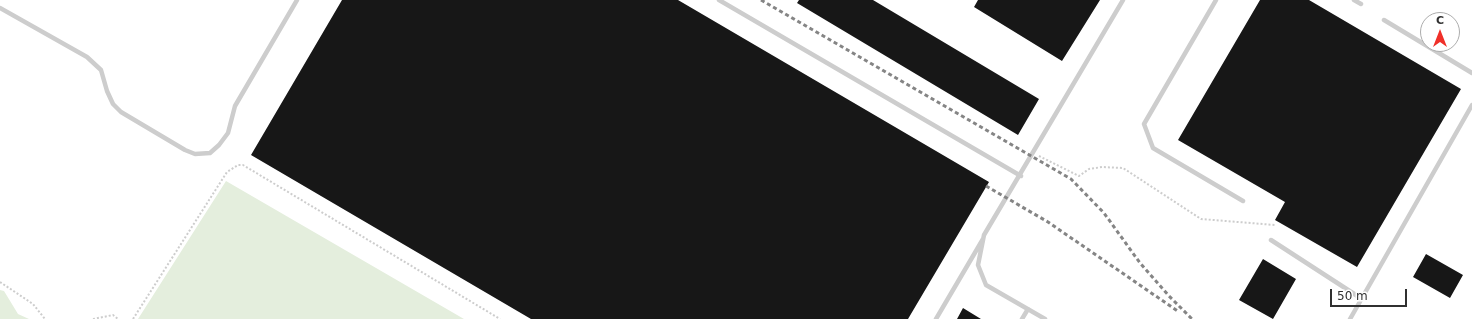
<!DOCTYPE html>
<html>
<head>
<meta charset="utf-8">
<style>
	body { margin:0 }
	#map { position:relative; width:1472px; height:319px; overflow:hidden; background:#fff; font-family:"DejaVu Sans",sans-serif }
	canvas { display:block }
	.north { position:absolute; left:1420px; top:12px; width:40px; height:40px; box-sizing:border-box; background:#fff; border:1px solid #acacac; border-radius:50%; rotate:0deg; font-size:11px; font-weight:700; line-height:16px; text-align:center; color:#303030 }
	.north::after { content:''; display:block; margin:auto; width:14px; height:18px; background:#f03029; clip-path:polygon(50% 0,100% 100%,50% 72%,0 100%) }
	.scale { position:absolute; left:1330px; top:289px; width:77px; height:18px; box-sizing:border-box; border:2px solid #303030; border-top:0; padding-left:5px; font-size:12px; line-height:14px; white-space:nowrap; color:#303030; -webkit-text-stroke:3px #fff; paint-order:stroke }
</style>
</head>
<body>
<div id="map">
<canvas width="1472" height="319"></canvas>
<div class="north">С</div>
<div class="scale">50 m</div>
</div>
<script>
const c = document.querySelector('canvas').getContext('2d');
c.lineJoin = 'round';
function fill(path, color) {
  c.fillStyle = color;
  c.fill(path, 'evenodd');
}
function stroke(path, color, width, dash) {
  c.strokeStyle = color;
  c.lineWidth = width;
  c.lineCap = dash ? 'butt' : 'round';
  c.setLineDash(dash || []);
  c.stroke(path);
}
const green = new Path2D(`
	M226,181L464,319H138Z
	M0,290L4,291L18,314L29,319H0Z`);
const building = new Path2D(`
	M342,0H678L989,182L908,319H531L251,155Z
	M799,0H873L1039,99L1018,135L797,3Z
	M978,0H1100L1062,61L974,7Z
	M1260,0H1309L1461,89L1357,267L1275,220L1285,202L1178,140Z
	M1426,254L1463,275L1450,298L1413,277Z
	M1263,259L1296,279L1273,319L1239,300Z
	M963,308L981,319H957Z`);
const path = new Path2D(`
	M1039,156L1079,176L1089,169L1102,167L1123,168L1201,219L1275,225
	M0,282L33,304L45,319
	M93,319L113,315L118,319
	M133,319L227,172L238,165H243L500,319`);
const service = new Path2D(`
	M719,0L1021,176
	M1216,0L1144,124L1153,148L1243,201
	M1354,0L1361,4
	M0,8L87,57L101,70L107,91L113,104L121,112L185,150L195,154L210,153L219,145L228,133L235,106L297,0
	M1384,20L1472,73
	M1271,240L1362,299
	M936,319L983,239
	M1022,319L1028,309
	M1045,319L986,285L978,265L984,235L1123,0
	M1350,319L1472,105`);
const rail = new Path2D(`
	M761,0L1071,179L1104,213L1140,263L1169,296L1192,319
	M986,186L1048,222L1179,312`);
fill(green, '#e4eedd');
fill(building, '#171717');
stroke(path, '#cdcdcd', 2, [2, 2]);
stroke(service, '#cdcdcd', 4.5);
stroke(rail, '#858585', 3, [4, 3]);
</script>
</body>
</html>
